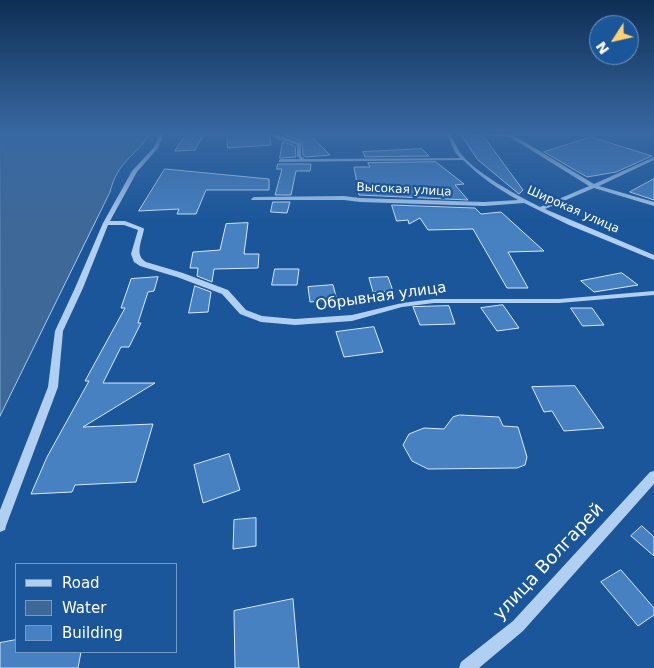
<!DOCTYPE html>
<html>
<head>
<meta charset="utf-8">
<style>
	body { margin:0 }
	#map { position:relative; width:654px; height:668px; overflow:hidden; background:#1a5699; font-family:"DejaVu Sans",sans-serif }
	canvas { display:block }
	.legend { position:absolute; left:15px; top:563px; width:162px; height:90px; box-sizing:border-box; background:#1a5699; border:1px solid #769ac2; margin:0; padding:6px 9px; list-style:none; font-size:15px; color:#fff }
	.legend li { display:flex; align-items:center; gap:10px; height:25px }
	.legend b { width:25px; border:1px solid #769ac2 }
	.north { position:absolute; left:589px; top:15px; width:50px; height:50px; box-sizing:border-box; background:#1a5699; border:1px solid #769ac2; border-radius:50%; rotate:235deg; font-size:14px; font-weight:700; line-height:20px; text-align:center; color:#fff }
	.north::after { content:''; display:block; margin:auto; width:18px; height:22px; background:#ffd16f; clip-path:polygon(50% 0,100% 100%,50% 72%,0 100%) }
</style>
</head>
<body>
<div id="map">
<canvas width="654" height="668"></canvas>
<ul class="legend">
<li><b style="height:6px;background:#b0cff1"></b>Road</li>
<li><b style="height:14px;background:#3e6898"></b>Water</li>
<li><b style="height:14px;background:#4781c1"></b>Building</li>
</ul>
<div class="north">N</div>
</div>
<script>
const c = document.querySelector('canvas').getContext('2d');
c.lineJoin = 'round';
function fill(path, color) {
  c.fillStyle = color;
  c.fill(path, 'evenodd');
}
function stroke(path, color, width, dash) {
  c.strokeStyle = color;
  c.lineWidth = width;
  c.lineCap = dash ? 'butt' : 'round';
  c.setLineDash(dash || []);
  c.stroke(path);
}
function label(font, color, halo, rows, align = 'center') {
  c.font = font + ' "DejaVu Sans",sans-serif';
  c.lineWidth = 4.5;
  c.setLineDash([]);
  c.textBaseline = 'middle';
  c.strokeStyle = halo;
  c.fillStyle = color;
  for (const [text, x, y, turn = 0] of rows) {
    c.save();
    c.translate(x, y);
    c.rotate((+turn || 0) * Math.PI / 180);
    c.textAlign = isNaN(turn) ? turn : align;
    if (halo) c.strokeText(text, 0, 0);
    c.fillText(text, 0, 0);
    c.restore();
  }
}
const water = new Path2D(`
	M0,133H150C134,159 118,160 110,192L0,416Z`);
const building = new Path2D(`
	M187,133H204L195,150L175,151Z
	M308,133L330,155L306,157L303,155L302,142L285,135Z
	M460,133L484,137L523,190L519,194L478,160Z
	M227,134H269L271,145L228,148Z
	M591,137L652,156L616,172L587,177L544,152Z
	M283,142L295,146L296,157L280,158Z
	M422,149L429,156L365,157L363,152Z
	M436,162L464,184L455,185L468,200L359,195L354,167H370L368,163Z
	M278,164H311L310,171H296L291,195H275L282,169H277Z
	M165,169L269,179V190H206L196,214H177L179,209L139,211Z
	M654,179V200L630,192Z
	M273,202H290L287,213L271,212Z
	M392,205L475,208L481,214L501,212L544,251L508,252L528,288H507L473,229L428,230L420,218L409,224L408,220L397,221Z
	M248,223L244,254H259L258,268L214,269L212,282L197,276L198,268H190L193,252L220,250L226,224Z
	M275,269H299L297,285H272Z
	M622,273L638,285L594,292L581,281Z
	M158,277L154,291L148,292L138,323H141L129,347H121L103,383H155L83,427L153,424L136,482L75,485L72,492L31,494L47,457L89,381H85L125,308H121L131,279Z
	M388,277L393,291L373,292L369,278Z
	M333,285L337,300L310,302L308,287Z
	M195,286L211,292L208,312L189,313Z
	M503,305L519,328L497,331L481,308Z
	M449,306L455,324L420,325L413,307Z
	M571,308H592L604,325L583,326Z
	M374,327L383,352L344,357L336,332Z
	M575,386L604,428L564,431L552,411L544,412L532,387Z
	M460,415L499,417L503,426L518,427L527,457L525,465L517,468L428,469L412,461L403,445L409,434L424,428L444,429L453,417Z
	M229,454L240,490L203,503L194,465Z
	M256,518V546L233,549L234,520Z
	M642,526L654,537V556L631,536Z
	M621,570L654,608V615L638,626L601,582Z
	M293,599L299,668H235L234,611Z
	M16,640V652H81L78,668H0V643Z`);
const minor = new Path2D(`
	M160,133H164L158,148L137,172L110,221H125L143,228L144,229C142,241 134,255 146,262L183,273L228,290L246,310L262,316L295,319L352,315L402,303L434,299H559L654,291V295L559,303H434L402,307L352,321L295,325L261,322L240,314L222,294L177,277L140,266L134,262L131,254L138,230L124,225H108L83,288L63,331L58,387L6,526L5,530L0,532V510L48,387L55,331L75,288L103,223L132,171L154,147Z
	M270,133C276,133 293,141 301,143V156L305,159L460,158L455,152L446,133H450C453,139 456,145 459,151C473,172 517,195 540,207L589,186L510,137L468,134L466,133L513,135L594,184L654,157V160L599,186L654,202V206L594,188L545,209L654,255V260L569,225L524,203L484,206L360,202L344,200H252L251,199L254,197L344,196L360,198L484,202L518,200C498,189 479,176 463,160L279,162V160L281,159H300L297,156V145L275,138Z
	M654,471V484L523,631L479,668H459L461,662L513,621L650,472Z`);
const farStreetnames = [
	["Высокая улица",404,190,3],
	["Широкая улица",573,210,24]
];
const streetNames = [
	["Обрывная улица",381,297,-8]
];
const nearStreetnames = [
	["улица Волгарей",549,562,-47]
];
fill(water, '#3e6898');
stroke(water, '#a3caf3', 1);
fill(building, '#4781c1');
stroke(building, '#d7e9fc', 1);
fill(minor, '#b0cff1');
const sky = c.createLinearGradient(0, 0, 0, 226);
sky.addColorStop(0, '#0e2f54');
sky.addColorStop(0.59, '#3868a2');
sky.addColorStop(1, '#3868a200');
c.fillStyle = sky;
c.fillRect(0, 0, 654, 226);
label('12px', '#fff', '#1a5699', farStreetnames);
label('15px', '#fff', '#1a5699', streetNames);
label('18px', '#fff', '#1a5699', nearStreetnames);
</script>
</body>
</html>
